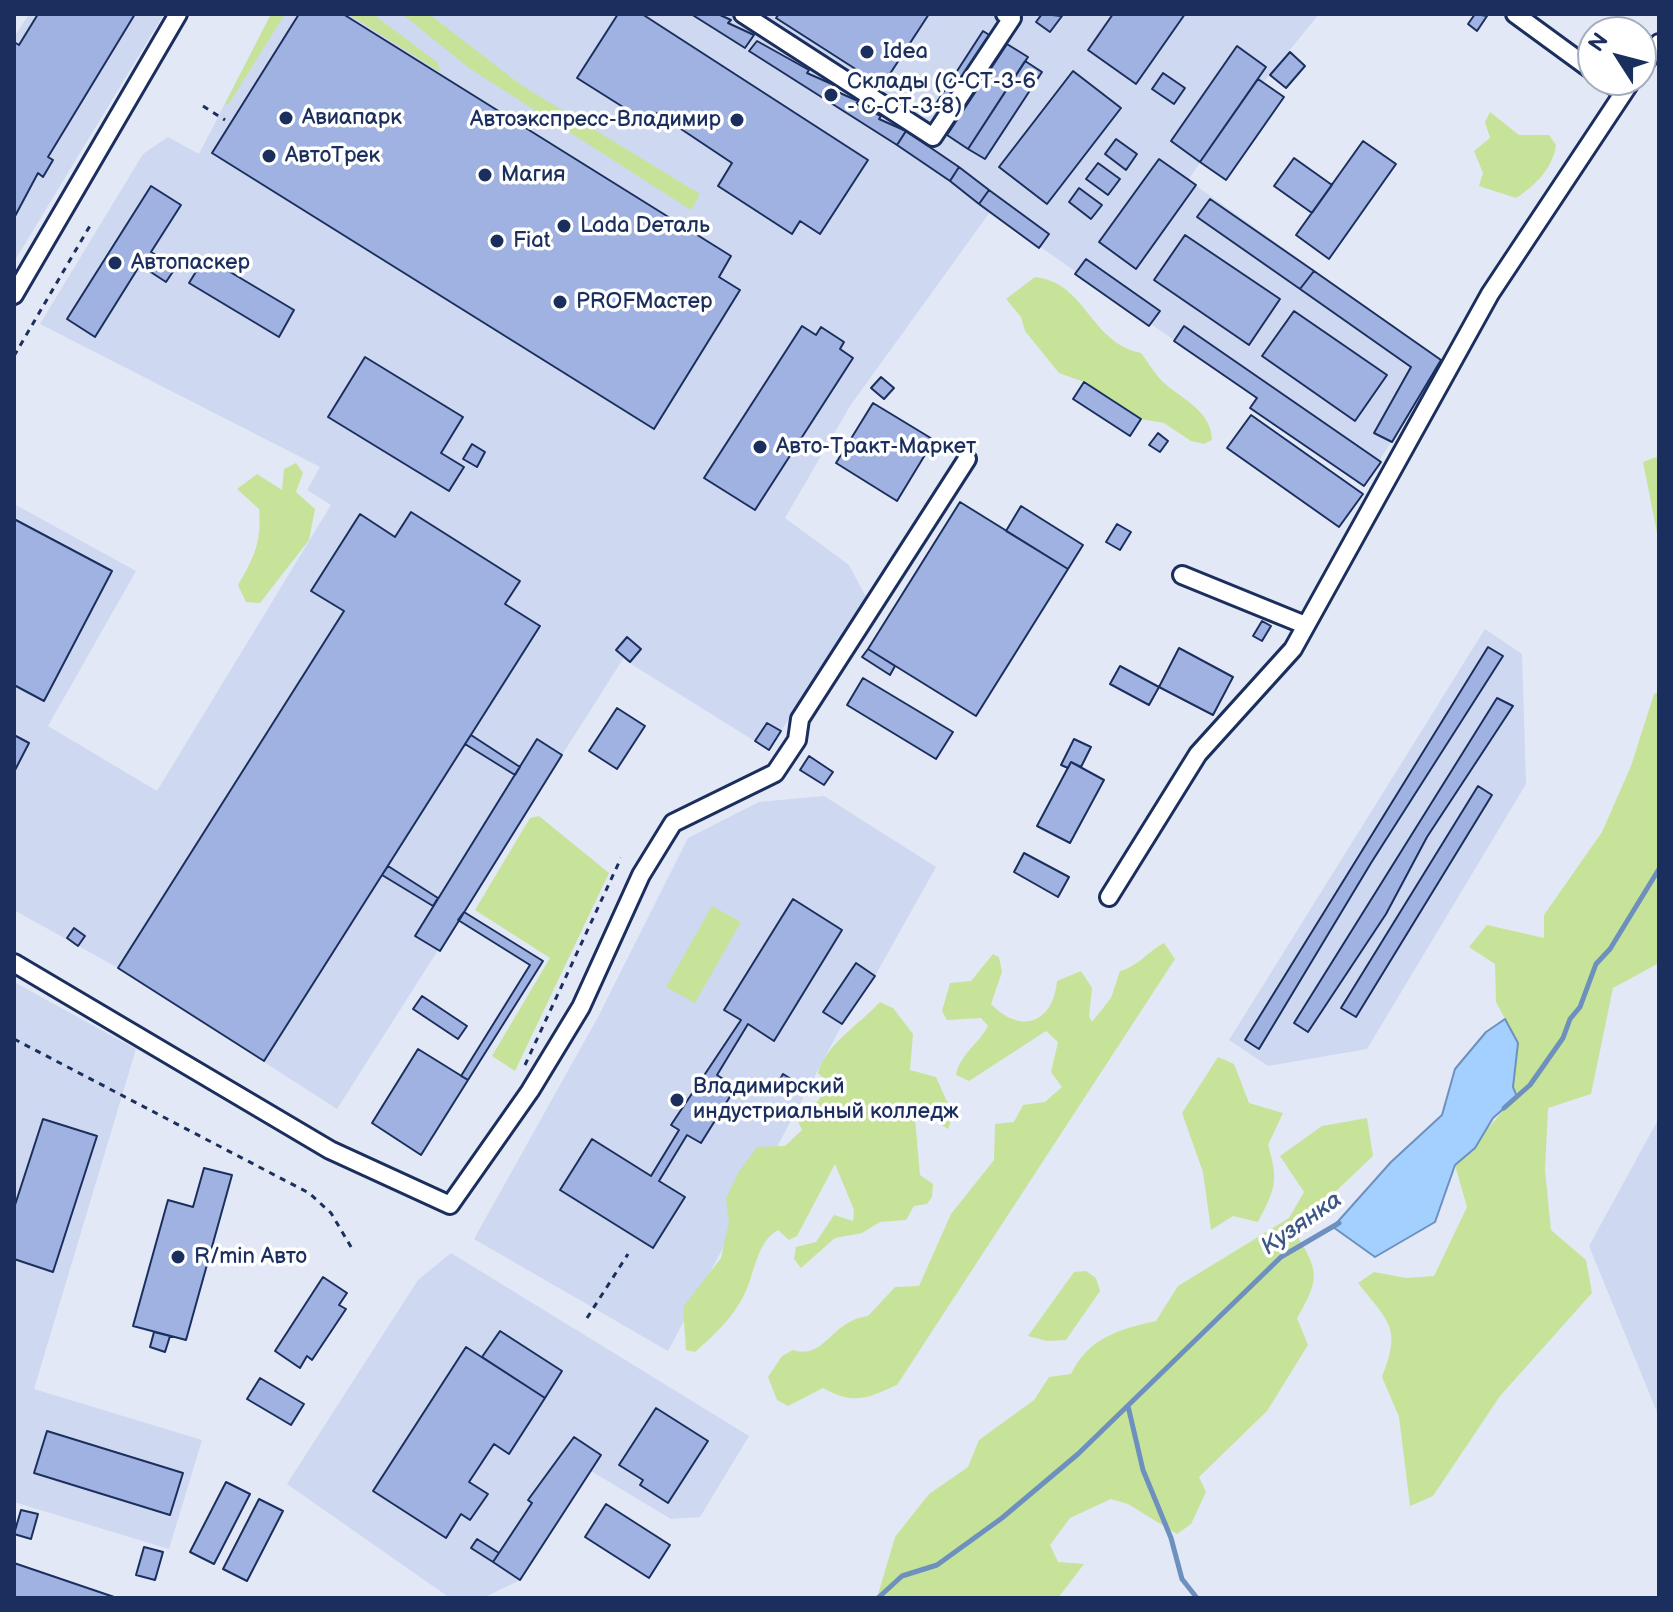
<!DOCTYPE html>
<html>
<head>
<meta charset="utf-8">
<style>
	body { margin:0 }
	#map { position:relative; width:1673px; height:1612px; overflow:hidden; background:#e2e8f6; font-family:"Balsamiq Sans",sans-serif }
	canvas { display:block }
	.frame { position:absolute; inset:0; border:16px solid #1b2f5e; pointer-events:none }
	.north { position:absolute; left:1577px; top:16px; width:80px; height:80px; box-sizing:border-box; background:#fff; border:2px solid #a4acbf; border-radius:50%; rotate:306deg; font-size:22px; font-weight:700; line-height:32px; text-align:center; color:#1b2f5e }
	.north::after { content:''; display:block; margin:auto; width:28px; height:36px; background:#1b2f5e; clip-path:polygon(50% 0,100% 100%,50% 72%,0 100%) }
</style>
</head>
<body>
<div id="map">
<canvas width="1673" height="1612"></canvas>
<div class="frame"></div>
<div class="north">N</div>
</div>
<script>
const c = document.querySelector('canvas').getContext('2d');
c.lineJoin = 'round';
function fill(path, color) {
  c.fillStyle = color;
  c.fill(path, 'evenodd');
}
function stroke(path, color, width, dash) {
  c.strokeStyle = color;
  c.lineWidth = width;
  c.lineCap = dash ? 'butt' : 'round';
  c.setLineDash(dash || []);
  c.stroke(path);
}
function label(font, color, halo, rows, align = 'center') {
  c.font = font + ' "Balsamiq Sans",sans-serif';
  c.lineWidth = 7;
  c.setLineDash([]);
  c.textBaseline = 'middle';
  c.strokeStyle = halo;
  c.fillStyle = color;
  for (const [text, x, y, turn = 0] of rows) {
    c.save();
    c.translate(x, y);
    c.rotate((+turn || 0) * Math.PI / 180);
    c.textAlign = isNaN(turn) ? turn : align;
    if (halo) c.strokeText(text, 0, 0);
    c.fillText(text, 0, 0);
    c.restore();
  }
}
const built = new Path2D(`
	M29,14H164L14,262V37Z
	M271,14H1319L1263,83L1258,80L1188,180L1441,360L1364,486L1250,408L1256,397L990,212L850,406L785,518L849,565L866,597L769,750L623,659L337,1109L118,968L14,910V504L136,571L48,726L157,791L331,505L307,490L320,467L40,324L143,154L168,137L199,154Z
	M1485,629L1522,654L1526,784L1367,1049L1268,1066L1229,1040Z
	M824,796L936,867L875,976L842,1025L668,1351L474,1239L598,1017L688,838L759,802Z
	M14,982L136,1049L34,1389L202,1440L169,1549L14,1502Z
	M1659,1118V1417L1589,1246Z
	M451,1253L749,1436L700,1517L671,1519L591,1471L520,1580L483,1598H450L287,1484L418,1280Z`);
const green = new Path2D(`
	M271,14H285L228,105L225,104Z
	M348,14H373L438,63L440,72Z
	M402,14H429L521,85L700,194L691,210L469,68Z
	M1490,112L1519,135H1549L1556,145C1553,168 1535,186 1516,198L1479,186L1483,173L1474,151L1490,138L1485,122Z
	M1035,277C1087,283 1089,342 1141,353C1147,361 1153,371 1160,379C1178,398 1211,408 1212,440L1204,444L1191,441L1164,423L1141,419L1084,382L1059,373L1025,331L1021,317L1006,299Z
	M1659,456V543L1643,462Z
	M296,463L303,473L296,492L315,509L309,540L260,603L246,602L238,585C254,558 262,541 259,509L237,489L257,474L282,490L284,469Z
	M1659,692V963L1613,988L1591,1094L1548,1108L1545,1170L1551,1230L1586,1260L1592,1293L1500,1396L1433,1496L1410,1506L1399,1417L1382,1377C1402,1328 1389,1322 1358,1283L1374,1272L1406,1278L1434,1276L1467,1207L1455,1165C1479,1144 1493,1118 1517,1097L1513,1087L1518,1043L1496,1002L1495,964L1469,947L1487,925L1544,938V915L1602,832L1631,766L1654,694Z
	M539,816L609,873L515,1071L492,1056L550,958L475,910L530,818Z
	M712,906L741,922L695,1003L666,987Z
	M1164,943L1175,959L897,1385C865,1399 854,1405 823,1388L788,1406L777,1400L768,1377L782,1356L793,1350C826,1360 830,1321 868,1316L895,1287L919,1286L951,1214L994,1160L995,1124L1014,1122L1023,1105L1045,1102L1062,1087L1051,1072L1058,1042L1046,1031L969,1081L956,1075C960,1054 978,1045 988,1026L981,1018L947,1020L942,1011L950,983L971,981L993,954L999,957L1002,972L991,1004C1021,1035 1053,1023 1057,981L1081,971L1092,988L1089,1016L1092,1022L1111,998L1120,971C1139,966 1147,952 1164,943Z
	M880,1002L893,1008L913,1034L910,1070L936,1077L953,1115L948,1129L914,1107L920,1175L933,1184L932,1197L927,1204L914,1206L906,1220L880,1222L862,1233L835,1238L801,1268L794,1259L796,1247L816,1242L834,1215L853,1221L854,1210L835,1164L797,1236L789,1240L778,1230C756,1242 755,1274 744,1295C733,1318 714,1335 695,1352L686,1350L683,1307L721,1258L729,1222L726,1199L738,1173L757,1147L785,1146L802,1130L794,1113L818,1101L829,1084L818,1073C825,1045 860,1024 880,1002Z
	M1218,1057L1234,1064L1249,1103L1283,1113L1268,1145C1279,1181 1275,1189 1258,1222L1233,1216L1211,1230L1203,1172L1182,1113Z
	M1367,1118L1373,1156L1294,1231C1319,1271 1321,1277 1297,1318L1308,1345L1267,1411L1199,1477L1206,1492L1191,1524L1177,1534L1128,1504L1111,1499L1070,1518L1050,1545L1058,1562L1084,1564L1058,1598H877L895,1537L929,1494L968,1467L979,1440L1034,1400L1049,1377L1071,1374C1088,1338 1120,1329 1156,1321L1178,1286L1289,1218L1304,1192L1280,1156L1322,1126Z
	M1086,1271L1096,1278L1100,1291L1066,1340L1047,1341L1028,1336L1074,1272Z`);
const water = new Path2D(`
	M1505,1019L1518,1043L1513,1087L1517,1097L1493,1118L1475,1148L1455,1165L1435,1222L1375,1257L1333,1227L1391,1162L1442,1115L1455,1069L1486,1032Z`);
const stream = new Path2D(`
	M1504,1108L1530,1085L1563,1038L1570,1019L1580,1007L1596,964L1610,949L1659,869
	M1128,1406L1143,1470L1171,1538L1182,1579L1197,1598
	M878,1598L902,1576L937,1565L1002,1518L1078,1454L1281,1257L1339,1223`);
const building = new Path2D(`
	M38,14H135L48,157L53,160L43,177L38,173L14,218V42L19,45Z
	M299,14H343L731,256L719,277L740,290L654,429L212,153Z
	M618,14H642L868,160L820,234L800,221L792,234L718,186L732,163L657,113L650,124L577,78Z
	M691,14H718L731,20L728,23L754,35L745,48Z
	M779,14H929L882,86L776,18Z
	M1042,14L1062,16L1050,32L1036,22Z
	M1113,14H1185L1136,84L1088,50Z
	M1475,14L1487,16L1477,31L1468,24Z
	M983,31L991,36L943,111L935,105Z
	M757,41L809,70L807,73L834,85L831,89L858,101L856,104L881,116L879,119L906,131L897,145L749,51Z
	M1007,44L1028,57L968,149L947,135Z
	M1237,46L1266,67L1200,162L1171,141Z
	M1290,52L1305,66L1286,88L1270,75Z
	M1025,61L1042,72L985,159L968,149Z
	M1073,71L1121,108L1047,204L999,167Z
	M1163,73L1185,88L1174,104L1152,89Z
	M1258,79L1284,97L1226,180L1200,162Z
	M906,131L959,167L950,181L897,145Z
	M1116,139L1137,154L1126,170L1105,154Z
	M1363,141L1396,164L1329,259L1296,235Z
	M1294,158L1332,185L1312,213L1274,186Z
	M1159,159L1196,185L1136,269L1099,242Z
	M1098,163L1120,179L1108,195L1086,179Z
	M959,167L989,190L979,204L950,181Z
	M151,186L181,205L151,252L176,267L166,282L140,265L95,337L67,319Z
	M1079,188L1102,205L1091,219L1069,202Z
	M989,190L1049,234L1039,248L979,204Z
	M1210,199L1314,271L1300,289L1197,217Z
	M1185,235L1280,299L1249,345L1154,280Z
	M205,257L294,310L279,337L189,283Z
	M1086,259L1160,311L1149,326L1075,274Z
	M1314,271L1441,360L1392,442L1374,433L1411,367L1300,289Z
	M1294,311L1387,375L1355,421L1262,356Z
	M802,326L816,335L821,327L844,342L840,349L853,358L755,510L704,478Z
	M1184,326L1381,462L1364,486L1250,408L1257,398L1174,341Z
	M365,357L463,417L441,453L464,467L449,491L328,417Z
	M881,377L894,388L884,399L871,388Z
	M1084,382L1141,419L1130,436L1073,399Z
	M873,403L934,440L897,501L836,463Z
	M1251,415L1363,494L1339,527L1227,448Z
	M1158,433L1168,441L1160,452L1149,445Z
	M472,444L485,452L477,467L463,459Z
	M960,502L1068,569L976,716L868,649Z
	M1021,506L1083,545L1068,569L1006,531Z
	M411,512L520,581L505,604L540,626L264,1061L118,968L344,611L311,591L360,514L395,537Z
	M14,519L112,571L44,701L14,685Z
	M1117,524L1131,532L1120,550L1106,542Z
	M1262,621L1271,626L1262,641L1253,636Z
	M627,637L641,649L630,662L616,650Z
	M1488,647L1503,656L1371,863L1259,1049L1245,1040Z
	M1179,648L1233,677L1213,715L1159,687Z
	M868,649L895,666L890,675L862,657Z
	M1120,666L1159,687L1149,705L1110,684Z
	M863,678L953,732L936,759L847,705Z
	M1497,698L1513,706L1427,837L1386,914L1308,1032L1294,1023Z
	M617,708L645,726L617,769L589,751Z
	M767,723L781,731L769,750L755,741Z
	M14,735L29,743L14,772Z
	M471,735L520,767L515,775L465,744Z
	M537,739L562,755L440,951L415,936Z
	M1074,739L1091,747L1081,767L1071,762L1068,768L1061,765Z
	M809,756L833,772L824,785L800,770Z
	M1071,762L1104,780L1070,843L1037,826Z
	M1478,786L1492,795L1356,1017L1341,1008Z
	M1024,853L1069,877L1058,897L1014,872Z
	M388,866L438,898L433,906L382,875Z
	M793,899L842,930L774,1041L748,1024L717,1075L736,1087L701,1143L687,1135L659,1181L685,1197L653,1248L560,1190L592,1139L651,1176L679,1130L671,1125L741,1020L724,1010Z
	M464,912L543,961L468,1080L461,1076L530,965L458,920Z
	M74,928L85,936L78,946L67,938Z
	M856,963L875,976L842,1024L823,1012Z
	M422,996L467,1026L458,1039L413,1009Z
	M418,1049L468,1080L421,1155L372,1123Z
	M783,1074L796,1082L789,1093L777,1085Z
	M43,1119L97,1136L53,1272L14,1259V1208Z
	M204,1168L232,1175L186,1340L133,1326L168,1200L193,1207Z
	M323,1277L347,1293L339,1305L346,1309L312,1360L307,1356L300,1368L275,1351Z
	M500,1331L562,1371L545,1398L482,1357Z
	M154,1332L170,1336L165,1352L150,1347Z
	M466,1347L545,1398L509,1454L494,1444L469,1482L488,1494L470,1520L461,1514L446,1538L373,1491Z
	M260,1378L304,1404L291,1425L247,1399Z
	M656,1408L708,1441L668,1503L640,1485L643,1480L619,1465Z
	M47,1431L183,1473L170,1515L34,1473Z
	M574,1437L601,1455L520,1580L493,1562L532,1503L528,1500Z
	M226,1482L250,1494L214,1564L190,1552Z
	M259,1499L283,1511L247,1581L223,1569Z
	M606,1504L670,1545L649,1578L585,1537Z
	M21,1510L38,1514L31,1539L14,1534Z
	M477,1539L499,1553L493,1562L471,1548Z
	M144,1547L163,1552L155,1580L136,1575Z
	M14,1563L117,1598H14Z`);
const path = new Path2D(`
	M203,106L225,120
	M14,356L91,224
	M14,1039L309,1193L331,1213L354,1252
	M525,1065L621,858
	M587,1318L628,1254`);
const minor = new Path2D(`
	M743,14L933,137L1012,18L1005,14
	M1515,14L1593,71
	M1641,68L1659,43
	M1605,80L1623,92
	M14,295L178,14
	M1182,575L1305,625
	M1109,897L1198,754L1293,649L1490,294L1632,80
	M14,963L330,1150L450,1205L530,1091L581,1007L641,875L673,823L775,773L797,740L800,719L967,459`);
const markers = [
	[867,52,8,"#1b2f5e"],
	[831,95,8,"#1b2f5e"],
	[286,118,8,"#1b2f5e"],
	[737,120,8,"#1b2f5e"],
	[269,156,8,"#1b2f5e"],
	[485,175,8,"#1b2f5e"],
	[564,226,8,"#1b2f5e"],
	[497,241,8,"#1b2f5e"],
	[115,263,8,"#1b2f5e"],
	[560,302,8,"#1b2f5e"],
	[760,447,8,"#1b2f5e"],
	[677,1100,8,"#1b2f5e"],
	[178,1257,8,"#1b2f5e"]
];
const poiNames = [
	["Idea",883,52],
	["Склады (С-СТ-3-6",847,82],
	["- С-СТ-3-8)",847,107],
	["Авиапарк",302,118],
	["Автоэкспресс-Владимир",721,120,"right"],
	["АвтоТрек",285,156],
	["Магия",501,175],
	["Lada Dеталь",580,226],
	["Fiat",513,241],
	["Автопаскер",131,263],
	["PROFМастер",576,302],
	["Авто-Тракт-Маркет",776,447],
	["Владимирский",693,1087],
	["индустриальный колледж",693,1112],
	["R/min Авто",194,1257]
];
const waterNames = [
	["Кузянка",1302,1224,-35]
];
fill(built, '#ced8f0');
fill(green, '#c7e39a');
fill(water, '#a3d0fe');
stroke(water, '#6d90be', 2);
stroke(stream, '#6d90be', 5);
fill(building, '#9fb2e1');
stroke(building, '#1b2f5e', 2);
stroke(minor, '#1b2f5e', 22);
stroke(path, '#1b2f5e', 3, [6, 6]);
stroke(minor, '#fff', 16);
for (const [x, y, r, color] of markers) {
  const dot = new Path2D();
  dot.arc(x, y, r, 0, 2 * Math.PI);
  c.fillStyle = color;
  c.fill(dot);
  stroke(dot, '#fff', 3);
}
label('22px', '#1b2f5e', '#fff', poiNames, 'left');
label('italic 24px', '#3d5786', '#fff', waterNames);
</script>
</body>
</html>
